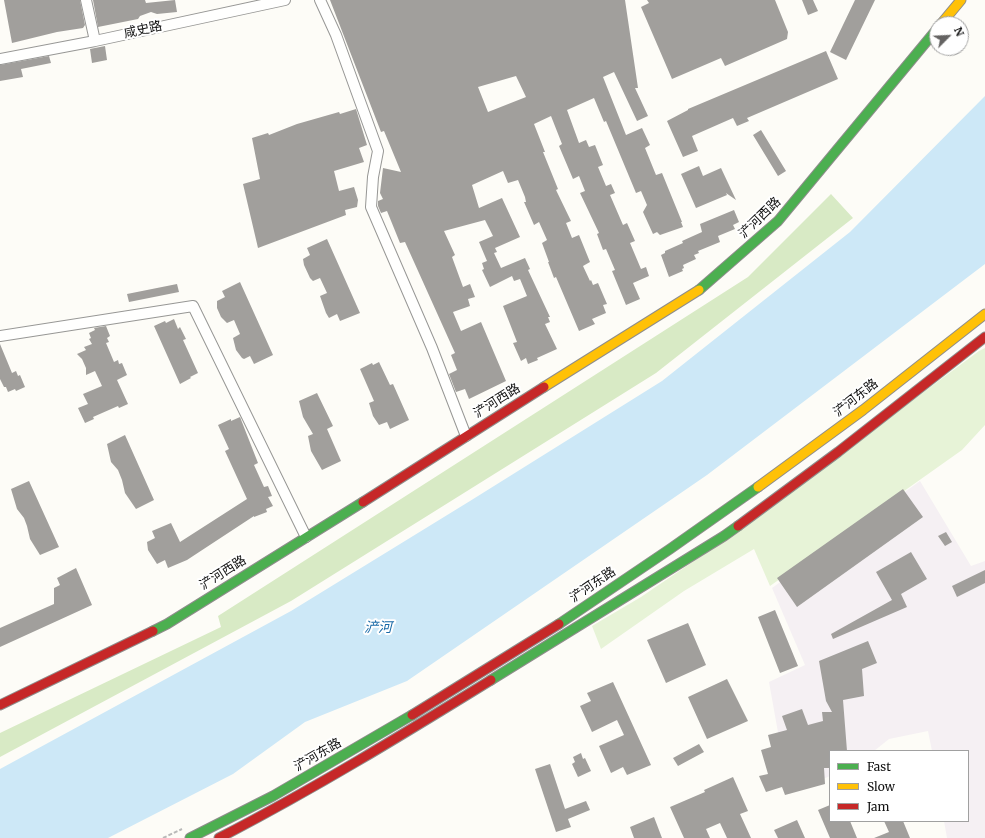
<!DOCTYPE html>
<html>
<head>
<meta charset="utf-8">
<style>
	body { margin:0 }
	#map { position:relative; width:985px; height:838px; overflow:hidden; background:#fdfcf7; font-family:Merriweather,serif }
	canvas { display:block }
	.legend { position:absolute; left:829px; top:750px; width:140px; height:72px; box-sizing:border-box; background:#fff; border:1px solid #a0a0a0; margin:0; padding:5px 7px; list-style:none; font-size:12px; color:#111 }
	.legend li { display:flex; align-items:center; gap:8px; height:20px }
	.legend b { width:20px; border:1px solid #a0a0a0 }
	.north { position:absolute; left:929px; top:16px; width:40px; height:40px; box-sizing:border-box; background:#fff; border:1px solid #a0a0a0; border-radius:50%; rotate:66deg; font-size:11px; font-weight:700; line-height:16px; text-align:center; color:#111 }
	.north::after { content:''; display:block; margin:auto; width:14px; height:18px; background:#646362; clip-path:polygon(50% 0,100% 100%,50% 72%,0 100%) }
</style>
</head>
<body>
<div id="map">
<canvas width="985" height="838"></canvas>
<ul class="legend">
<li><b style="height:5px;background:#4caf50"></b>Fast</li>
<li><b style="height:5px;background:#ffc107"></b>Slow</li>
<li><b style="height:5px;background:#c62828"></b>Jam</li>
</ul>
<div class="north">N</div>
</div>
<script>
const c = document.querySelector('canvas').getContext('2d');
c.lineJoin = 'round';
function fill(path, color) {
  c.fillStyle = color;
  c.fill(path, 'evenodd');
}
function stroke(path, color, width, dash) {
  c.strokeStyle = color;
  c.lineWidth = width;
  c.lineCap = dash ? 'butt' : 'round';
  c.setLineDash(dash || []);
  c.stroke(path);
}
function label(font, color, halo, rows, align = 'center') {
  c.font = font + ' Merriweather,"Noto Sans SC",serif';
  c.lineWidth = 4;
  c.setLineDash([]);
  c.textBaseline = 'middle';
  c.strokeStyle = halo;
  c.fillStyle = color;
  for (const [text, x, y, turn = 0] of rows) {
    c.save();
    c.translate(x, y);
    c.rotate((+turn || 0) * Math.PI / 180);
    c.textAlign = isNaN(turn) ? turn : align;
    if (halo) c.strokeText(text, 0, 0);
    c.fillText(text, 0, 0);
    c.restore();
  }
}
const industrial = new Path2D(`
	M920,481L971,566L985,561V838H947L944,821H968V751H932L928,731L889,739L874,751H830V776L789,794L769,682L805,665L772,588Z`);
const green = new Path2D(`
	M985,348V425L962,450L770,586L754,549L684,591L601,649L592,626L641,597L719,544L979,351Z`);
const forest = new Path2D(`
	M831,194L853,218L656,373L291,601L0,757V733L221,627L218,616L748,277Z`);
const water = new Path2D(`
	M985,96V264L707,475L407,681L305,722L233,774L108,838H0V769L291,611L470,501L662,381L850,232Z`);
const building = new Path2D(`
	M4,0H80L85,25L83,28L57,32L12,43Z
	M93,0H145L146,3L175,0L177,12L157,14L151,12L140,16L138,19L98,27Z
	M330,0H625L638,88H635L648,116L637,121L614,72L603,77L626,135L642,128L650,145L645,148L656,175L662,173L682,222H681L683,227L660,235L657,232L653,234L643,212L647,205L641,191L636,193L606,121L604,122L594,98L567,110L579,143L586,140L589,147L595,145L603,165L598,167L606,186L611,184L615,193L610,195L623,225L627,223L635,241L630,243L641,269L646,267L649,276L633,283L640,299L626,305L612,271L615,270L606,249L603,250L597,234L599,233L580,193L585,191L579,176L573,179L559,146L562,144L551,116L534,124L545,152H543L558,189L556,190L571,221L566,223L572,238L579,235L590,262L583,266L590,281L591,280L593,285L598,283L607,304L603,305L606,313L592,319L595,324L579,331L556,277L554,278L548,262H549L542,243L547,240L539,222L534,225L524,202H526L525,197L518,180L508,183L503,171L472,185L479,208L502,198L520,237L495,248L497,252L494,253L501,268L525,258L530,269L528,270L550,317H548L550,322L545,324L557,349L537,358L538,360L528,364L526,358L521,361L513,343L517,342L503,306L527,296L520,279L514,281L512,276L490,287L482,270L484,269L482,263L487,261L479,242L493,236L485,220L444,231L455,255L452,257L463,287L470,284L475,297L468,299L470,306L453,312L461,331L481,322L506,381L469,399L465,389L456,392L449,374L457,370L451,355L455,353L405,242L400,243L387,211L381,213L378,206V201L383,199L380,193L383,168L401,172L384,131L381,132ZM516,76L526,97L488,112L478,87Z
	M647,0H775L788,32L787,39L725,66L721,58L672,79L641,7L649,3Z
	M802,0H813L818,11L808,15Z
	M855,0H875L846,60L830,52Z
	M105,46L107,60L92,63L90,49Z
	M826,51L838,79L747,118L749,121L737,126L733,118L692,136L698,151L683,157L667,121L688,110V109Z
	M49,56L51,63L21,69L23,77L0,81V65Z
	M356,109L367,145L359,148L364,162L334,171L339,191L354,187L358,200L357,207L345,210L346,215L258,248L243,184L260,179L252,138L268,133L269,135L297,124L339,112L340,114Z
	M761,130L786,171L778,176L753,135Z
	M699,166L703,176L721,168L736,200L726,193L727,195L696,208L681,174Z
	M734,210L739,222L733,225L735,229L718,236L720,242L698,251L699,253L694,255L696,259L683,265L684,268L682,269L683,271L669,277L661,255L665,253V251L683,243L682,241L702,232L700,224Z
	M327,239L360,313L340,321L337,314L329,318L326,313L320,296L327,293L320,278L313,281L310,278L304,265L303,259L310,255L307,248Z
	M240,282L273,355L254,364L250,356L244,359L242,358L236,350L233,338L240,334L234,320L227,323L221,317L217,308V301L225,297L222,291Z
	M177,284L179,292L129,302L127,294Z
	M174,319L178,329L180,327L186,339L183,340L198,373L190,377L191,378L180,384L154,326L165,321L166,323Z
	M106,326L110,336L107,338L109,342L106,343L114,362L118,360L119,364L122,363L127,375L117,380L128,404L119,408L118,406L93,417L94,419L85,423L78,408L88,404L83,394L102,386L95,371L86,375V368L82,359L77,354L86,350L84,347L92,344L89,339L91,338L89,333L95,330L94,328Z
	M0,344L12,373L16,371L18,376L20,375L25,387L16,391L15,389L8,392L6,387H4L0,379Z
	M379,362L390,385L393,384L409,420L390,429L387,422L379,425L373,416L369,403L374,401L360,369L372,363L373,365Z
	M317,393L333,426L327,429L341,461L322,470L311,451L308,436L313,434L303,417L299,401Z
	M240,417L258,463L254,465L264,487L268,486L272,496L268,497L273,506L266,509L267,512L254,517V516L187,560L168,568L165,560L157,564L148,550L147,542L155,538L152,531L171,523L180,542L247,499L225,451L229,449L218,425L231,419V421Z
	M125,435L154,500L136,509L125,493L122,480L118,470L111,462L107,444Z
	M29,481L59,547L40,555L30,539L27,526L24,518L17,509L11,489Z
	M903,489L923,517L797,607L777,578Z
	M946,532L952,542L945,546L938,536Z
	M911,552L927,579L901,594L907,607L833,639L831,634L892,600L876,572Z
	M76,568L92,605L0,647V628L54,604V588L60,585L57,578Z
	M985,570V583L957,597L952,586Z
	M775,610L798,666L780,673L758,617Z
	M688,623L706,665L666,683L647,640Z
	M868,641L877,663L862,669L864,696L843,700L847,751H830V768H824L825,784L785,795L782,787L766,792L759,776L768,774L761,750L771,747L768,735L787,730L782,716L802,709L808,725L823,721L822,712H832L826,701L819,661Z
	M727,679L748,721L707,739L688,697Z
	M613,682L651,765L627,775L623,767L611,773L599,746L624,735L617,720L592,732L580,706L591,701L587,693Z
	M699,744L704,752L678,766L673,758Z
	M581,753L583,759L585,758L591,771L578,777L572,764L575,762L573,757Z
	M550,764L565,809L586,801L590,810L568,819L571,827L556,832L535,769Z
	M733,777L748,811L740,814L751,838H727L720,823L706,829L710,838H684L670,807L705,792L704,790Z
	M830,805V821H850L857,838H830L818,810Z
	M654,817L662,838H634L630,827Z
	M797,820L805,838H778L774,830Z
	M884,821H903L910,838H874L889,832Z`);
const path = new Path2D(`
	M163,838L182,829`);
const street = new Path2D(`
	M86,0L95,41
	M320,0L336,35L378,151L373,177L371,207L432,348L466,436
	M0,59L95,41L285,0
	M0,336L193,306L306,537`);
const fast = new Path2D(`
	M699,290L778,221L937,29
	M559,624L670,549L758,487
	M153,631L167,624L363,502
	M491,680L724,536L738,526
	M190,838L273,796L412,715`);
const slow = new Path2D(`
	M941,24L961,0
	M544,387L699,290
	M758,487L863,410L985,314`);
const jam = new Path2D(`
	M363,502L544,387
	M738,526L838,452L985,337
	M0,705L153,631
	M412,715L559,624
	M219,838C312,790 402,735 491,680`);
const streetNames = [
	["咸史路",143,30,-12],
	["浐河西路",760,218,-44],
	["浐河东路",856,398,-38],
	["浐河西路",497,401,-32],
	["浐河西路",223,573,-32],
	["浐河东路",593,585,-34],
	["浐河东路",318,755,-30]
];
const waterNames = [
	["浐河",378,628]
];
fill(industrial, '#f5f0f3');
fill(green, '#e7f3d7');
fill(forest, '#d8eac5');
fill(water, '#cde8f7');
fill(building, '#a19f9c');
stroke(street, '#979795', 12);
stroke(fast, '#8e8d8b', 11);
stroke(slow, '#8e8d8b', 11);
stroke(jam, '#8e8d8b', 11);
stroke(path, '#b9b9b8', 2, [4, 2]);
stroke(street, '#fffffe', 10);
stroke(fast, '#4caf50', 9);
stroke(slow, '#ffc107', 9);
stroke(jam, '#c62828', 9);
label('13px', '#111', '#fff', streetNames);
label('italic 14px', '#1768a6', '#fff', waterNames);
</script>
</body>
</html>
